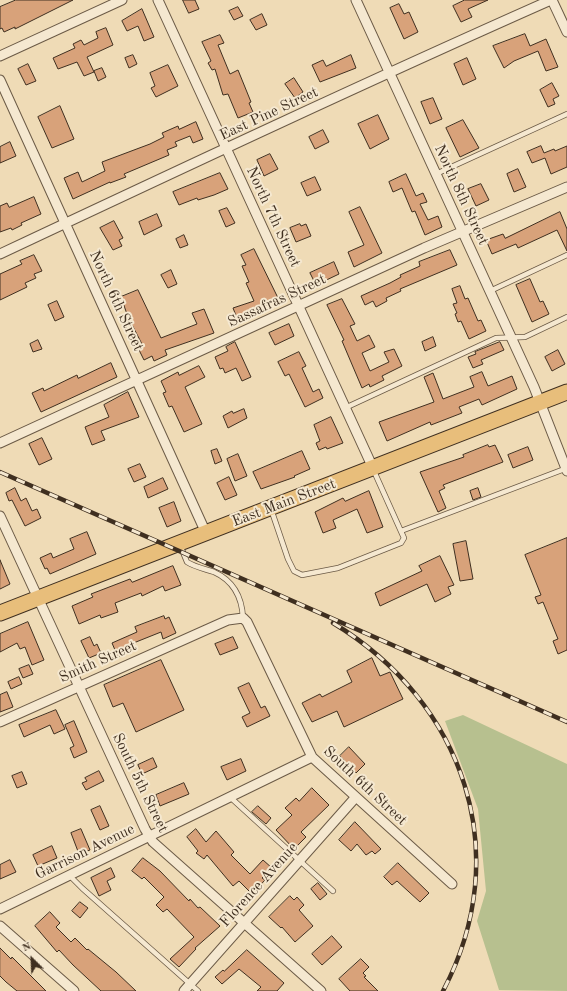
<!DOCTYPE html>
<html>
<head>
<meta charset="utf-8">
<style>
	body { margin:0 }
	#map { position:relative; width:567px; height:991px; overflow:hidden; background:#efdbb6; font-family:"Old Standard TT",serif }
	canvas { display:block }
	.north { position:absolute; left:12px; top:939px; width:40px; height:40px; -webkit-text-stroke:3px #f5e8d0; paint-order:stroke; rotate:336deg; font-size:11px; font-weight:700; line-height:16px; text-align:center; color:#3f2f20 }
	.north::after { content:''; display:block; margin:auto; width:14px; height:18px; background:#3f2f20; clip-path:polygon(50% 0,100% 100%,50% 72%,0 100%) }
</style>
</head>
<body>
<div id="map">
<canvas width="567" height="991"></canvas>
<div class="north">N</div>
</div>
<script>
const c = document.querySelector('canvas').getContext('2d');
c.lineJoin = 'round';
function fill(path, color) {
  c.fillStyle = color;
  c.fill(path, 'evenodd');
}
function stroke(path, color, width, dash) {
  c.strokeStyle = color;
  c.lineWidth = width;
  c.lineCap = dash ? 'butt' : 'round';
  c.setLineDash(dash || []);
  c.stroke(path);
}
function label(font, color, halo, rows, align = 'center') {
  c.font = font + ' "Old Standard TT",serif';
  c.lineWidth = 4;
  c.setLineDash([]);
  c.textBaseline = 'middle';
  c.strokeStyle = halo;
  c.fillStyle = color;
  for (const [text, x, y, turn = 0] of rows) {
    c.save();
    c.translate(x, y);
    c.rotate((+turn || 0) * Math.PI / 180);
    c.textAlign = isNaN(turn) ? turn : align;
    if (halo) c.strokeText(text, 0, 0);
    c.fillText(text, 0, 0);
    c.restore();
  }
}
const green = new Path2D(`
	M463,715L567,764V991L499,990L477,921L486,891L478,809L445,721Z`);
const building = new Path2D(`
	M16,0H73L15,29V27L4,32L2,28L0,29V7Z
	M183,0H195L199,9L189,13Z
	M465,0H488L468,9L472,17L461,22L453,6Z
	M399,4L404,14L409,12L418,32L404,39L390,8Z
	M238,7L243,16L234,20L229,11Z
	M142,9L154,37L144,41L138,26L127,31L122,21Z
	M262,14L267,25L256,30L250,20Z
	M106,28L113,45L87,57L94,72L84,76L77,62L58,69L53,58L75,48L73,44L81,40L84,45L98,38L96,32Z
	M525,34L530,46L546,39L558,67L546,71L538,51L514,61L504,68L493,46Z
	M220,35L224,43L218,45L230,74L238,70L251,102L249,103L253,112L238,118L228,94L223,95L215,69L212,70L208,63L211,61L202,42Z
	M133,55L137,64L129,68L125,58Z
	M351,55L356,68L320,82L312,65L323,60L326,66Z
	M467,58L476,79L463,85L454,64Z
	M28,64L36,81L26,85L18,69Z
	M168,65L178,86L156,97L151,88L155,86L150,73Z
	M102,68L106,77L98,81L94,71Z
	M294,78L303,92L295,98L285,84Z
	M552,83L559,96L553,99L555,104L548,107L540,90Z
	M433,98L442,119L430,124L421,102Z
	M60,106L74,139L52,148L38,117Z
	M378,115L389,139L370,149L358,124Z
	M463,120L479,148L460,157L446,128Z
	M196,122L203,139L193,143L190,136L175,142L177,146L167,150L169,155L124,174L126,177L110,183V182L73,199L64,178L78,172L82,182L105,171L102,162L150,144L164,137L162,133L178,126L179,129Z
	M323,130L329,142L315,149L309,137Z
	M10,142L16,156L0,163V147Z
	M541,146L544,153L554,149L555,151L567,146V167L551,174L545,158L532,163L527,152Z
	M270,154L278,169L264,176L257,160Z
	M518,169L526,187L514,192L507,174Z
	M220,173L228,189L214,195L198,200L197,198L179,205L173,192Z
	M406,174L416,196L423,193L427,202L420,204L428,220L438,216L442,227L425,235L415,211L412,212L402,188L393,192L389,182Z
	M315,177L321,190L307,196L301,183Z
	M481,184L489,200L476,206L468,189Z
	M34,197L41,214L21,223L22,225L12,230L11,228L0,232V206L7,203L9,207Z
	M360,207L382,253L354,267L348,252L364,245L349,212Z
	M227,208L235,223L226,227L219,211Z
	M560,212L567,229V251L557,230L518,248L516,244L492,254L486,240L503,234L505,238Z
	M157,214L162,226L144,235L139,222Z
	M114,221L123,238L119,240L122,246L113,250L100,228Z
	M300,224L301,226L306,224L311,236L296,242L290,228Z
	M184,235L188,245L180,248L176,239Z
	M254,249L279,300L237,318L233,308L254,301L246,283L249,282L242,266L246,265L241,255Z
	M450,250L457,265L400,289L401,291L386,298L387,301L376,307L373,301L365,305L361,296L390,283L401,277L400,275L420,266L419,262Z
	M34,255L42,271L34,274L36,278L25,283L27,287L0,300V274L22,264L20,261Z
	M334,262L339,274L316,285L310,273Z
	M171,270L177,284L168,288L161,275Z
	M530,279L540,302L543,301L549,314L532,322L516,285Z
	M460,286L465,299L468,298L478,321L481,320L486,331L469,339L461,321L458,322L455,314L457,313L453,304L457,303L452,289Z
	M138,290L161,338L197,324L192,313L204,309L214,333L165,350L167,355L154,361L152,356L144,360L138,348L143,346L128,317L121,297Z
	M342,299L355,324L350,326L357,341L369,335L375,347L362,353L370,371L389,362L384,352L394,349L402,366L382,376L384,380L370,387L369,384L362,388L342,341L344,340L327,305Z
	M57,301L64,317L55,321L48,305Z
	M289,324L294,336L275,345L269,333Z
	M433,337L436,346L425,351L422,342Z
	M38,340L42,349L33,352L30,344Z
	M235,342L251,377L242,381L236,368L225,373L223,368L220,369L215,357L228,351L226,347Z
	M500,342L504,350L481,360L483,364L473,368L468,357L476,354L475,352Z
	M558,350L565,364L552,371L545,357Z
	M299,352L306,366L302,368L313,392L319,389L323,398L305,407L289,374L285,376L278,362Z
	M111,363L117,377L41,412L32,393L43,388L44,391L77,375L78,378Z
	M199,366L205,377L185,387L202,424L184,432L172,406L169,407L163,393L166,392L161,381L178,372L179,375Z
	M482,372L488,386L512,376L517,389L482,405L479,399L459,407L462,413L431,425L430,422L387,441L379,422L434,402L424,377L433,373L443,399L474,387L470,377Z
	M128,392L139,417L101,431L105,440L92,445L85,427L109,417L104,405Z
	M244,409L247,418L228,428L223,416L232,411L233,413Z
	M331,417L343,443L327,449L326,447L319,450L316,443L320,441L314,425Z
	M42,438L52,459L39,465L29,444Z
	M488,445L489,447L495,445L503,462L443,485L445,488L439,491L446,508L438,512L420,472L464,457L463,455Z
	M528,447L533,460L513,468L508,455Z
	M217,449L222,461L215,464L211,451Z
	M302,451L310,469L294,476L295,477L261,489L253,472Z
	M238,454L247,476L235,481L227,459Z
	M140,464L146,477L134,482L128,469Z
	M229,477L237,495L225,500L217,483Z
	M163,478L168,489L148,498L144,487Z
	M15,488L21,501L26,498L32,511L37,509L41,518L25,526L12,500L9,501L6,493Z
	M478,488L481,497L473,500L470,491Z
	M369,491L383,527L367,533L357,509L333,520L336,528L323,533L315,512L343,498L345,501Z
	M174,502L181,521L167,527L159,508Z
	M87,532L96,554L50,574L47,568L45,569L40,558L51,553L53,558L74,549L70,539Z
	M567,538V650L558,654L553,641L558,639L543,602L538,604L535,597L541,595L525,555Z
	M466,541L473,579L460,581L453,544Z
	M440,556L454,585L448,587L451,594L435,602L427,584L380,606L375,593L422,571L419,566Z
	M0,560L10,584L0,589Z
	M173,566L181,585L165,591L163,586L142,596L141,593L115,603L118,612L101,618L100,615L79,624L72,606L93,597L91,594L130,579L132,582Z
	M164,616L165,619L169,617L176,633L163,639L161,632L131,644L133,651L118,657L112,643L137,632L135,627Z
	M28,622L44,660L32,665L25,647L20,649L17,643L0,652V634Z
	M90,637L94,646L97,644L101,653L89,658L81,641Z
	M233,637L238,648L220,655L215,644Z
	M372,658L380,676L390,672L403,699L344,727L337,711L312,722L302,703L320,694L322,697L352,682L347,671Z
	M161,660L184,710L136,732L123,703L113,707L104,685Z
	M29,665L33,674L23,678L19,669Z
	M19,677L22,684L11,689L8,682Z
	M249,683L261,708L265,706L270,716L247,727L242,717L250,713L238,688Z
	M7,692L13,707L0,712V695Z
	M56,710L65,729L54,734L50,725L24,737L19,725Z
	M74,721L87,752L74,758L70,748L74,746L65,725Z
	M349,747L365,764L356,773L340,756Z
	M153,758L157,767L142,774L138,765Z
	M241,759L246,771L227,780L221,767Z
	M99,771L104,781L86,790L82,783L87,781L85,778Z
	M22,772L27,784L17,788L12,776Z
	M184,783L189,794L160,806L156,795Z
	M312,788L329,805L301,832L306,837L294,849L276,830L292,815L285,808L296,798L299,801Z
	M100,806L109,826L100,830L91,810Z
	M258,806L271,818L266,824L252,812Z
	M355,822L381,849L375,854L372,851L366,855L357,844L351,851L339,840Z
	M81,829L90,850L79,854L71,833Z
	M196,829L206,842L216,831L234,852L231,855L250,874L263,860L272,868L262,878L265,880L252,894L239,881L233,886L207,855L204,859L196,853L198,851L187,837Z
	M52,846L57,858L38,866L33,855Z
	M143,858L160,871L189,901L190,899L198,908L200,907L220,926L195,948L196,949L179,967L170,959L194,937L167,909L163,912L156,905L164,897L144,877L142,879L132,871Z
	M10,860L16,872L0,879V865Z
	M398,863L429,893L420,902L397,881L392,885L384,877Z
	M111,868L115,877L107,881L111,890L99,896L91,878Z
	M318,883L327,894L320,900L311,889Z
	M290,896L294,900L297,897L304,905L299,910L313,926L295,942L282,927L281,928L269,917Z
	M80,902L88,908L80,918L72,911Z
	M50,912L60,923L56,927L71,942L75,938L87,950L88,949L116,972L136,991H101L73,965L59,950L57,952L35,926Z
	M332,936L342,947L322,965L312,954Z
	M0,948L11,959L12,957L46,991H17L6,982L0,976Z
	M247,950L284,983L277,991H257L261,987L239,969L222,984L215,977L223,970L224,971Z
	M361,959L369,967L363,973L366,976L364,977L378,991H350L339,979Z`);
const service = new Path2D(`
	M436,174L567,114
	M490,291L567,255
	M345,408L496,338L525,337L567,317
	M271,509L288,559L294,571L302,575L338,568L401,543L404,538L373,469
	M401,531L567,468
	M180,545L187,562C195,567 205,569 214,572C234,581 242,597 243,618
	M230,797L333,891
	M69,875L82,888L198,991`);
const minor = new Path2D(`
	M158,0L373,468
	M356,0L534,387L567,471
	M552,0L567,32
	M0,56L122,0
	M0,80L206,533
	M0,254C183,168 366,82 551,0
	M0,443L424,248L567,187
	M0,516L145,829L153,842L321,991
	M0,722L228,620L243,618L247,622L312,757L452,884
	M0,909L312,757
	M0,926L74,991
	M184,991L355,798`);
const trunk = new Path2D(`
	M0,613L567,392`);
const rail = new Path2D(`
	M0,472L567,722
	M333,623C464,702 516,853 443,991`);
const streetNames = [
	["East Pine Street",269,114,-25],
	["North 8th Street",461,195,65],
	["North 7th Street",273,217,65],
	["North 6th Street",116,301,65],
	["Sassafras Street",277,301,-25],
	["East Main Street",284,503,-21],
	["Smith Street",98,662,-24],
	["South 5th Street",140,783,64],
	["South 6th Street",365,786,43],
	["Garrison Avenue",85,852,-26],
	["Florence Avenue",259,885,-48]
];
fill(green, '#b7c08f');
fill(building, '#d8a27a');
stroke(building, '#3f2f20', 1);
stroke(service, '#6b5a46', 6);
stroke(minor, '#6b5a46', 11);
stroke(trunk, '#3f2f20', 17);
stroke(service, '#f5e8d0', 4.5);
stroke(minor, '#f5e8d0', 9);
stroke(trunk, '#e8be7b', 15);
stroke(rail, '#3f2f20', 4.5);
stroke(rail, '#f5e8d0', 3, [9]);
label('15px', '#3f2f20', '#f5e8d0', streetNames);
</script>
</body>
</html>
